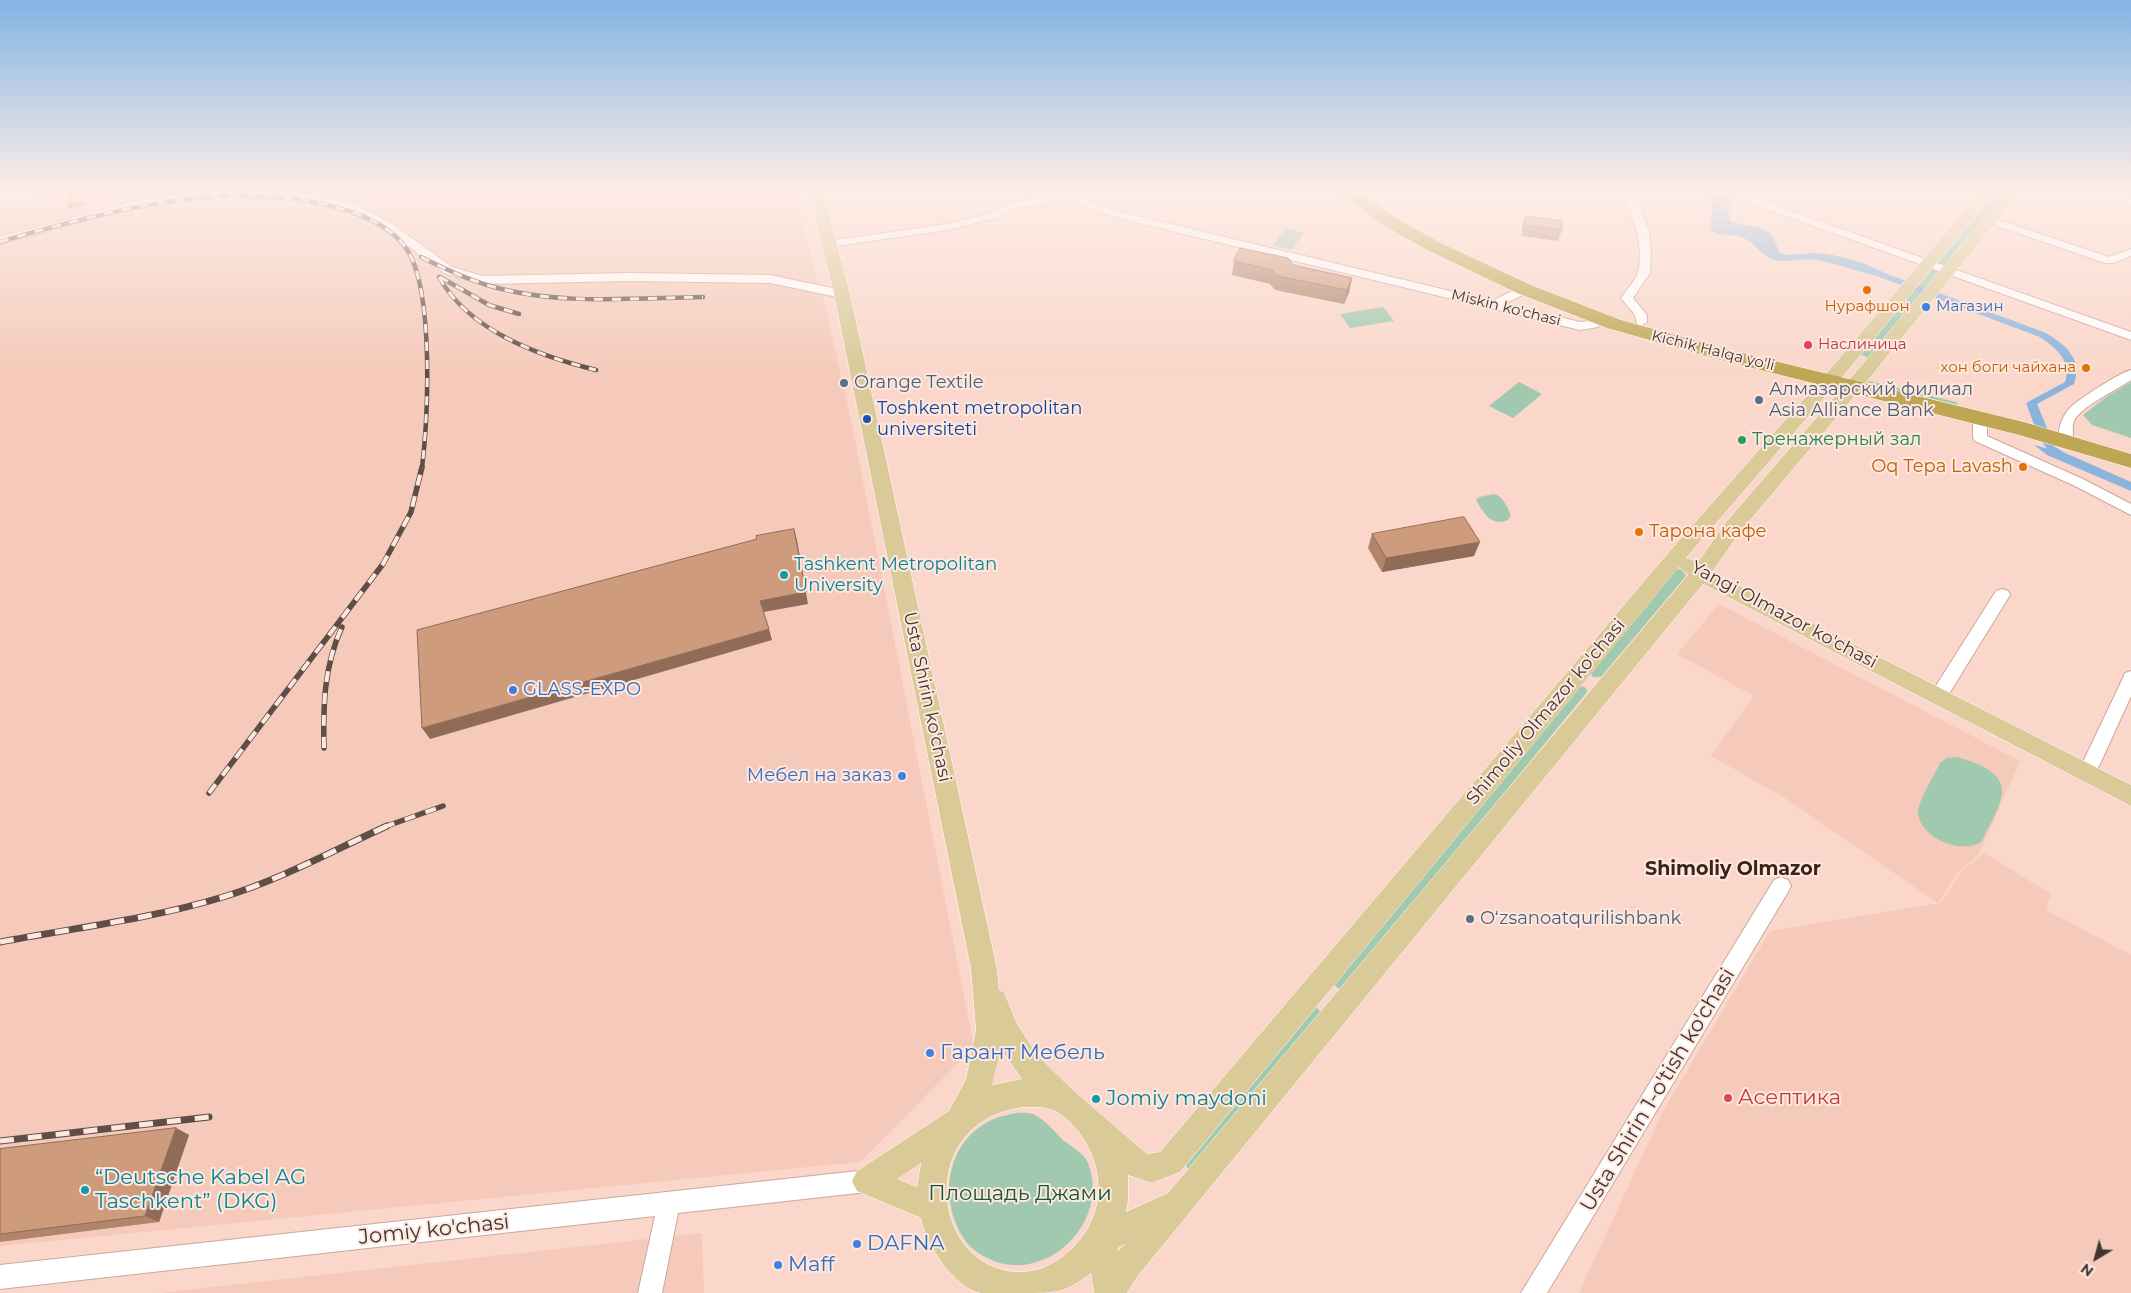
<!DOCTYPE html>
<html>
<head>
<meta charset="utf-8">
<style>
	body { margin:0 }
	#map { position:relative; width:2131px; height:1293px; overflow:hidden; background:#fad7ca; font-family:Montserrat,sans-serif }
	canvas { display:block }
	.north { position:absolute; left:2071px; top:1233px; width:50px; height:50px; -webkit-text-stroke:4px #fde8e0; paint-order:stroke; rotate:217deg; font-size:14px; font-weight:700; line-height:20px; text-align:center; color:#433630 }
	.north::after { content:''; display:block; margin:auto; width:18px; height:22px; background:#433630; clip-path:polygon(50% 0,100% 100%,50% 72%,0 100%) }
</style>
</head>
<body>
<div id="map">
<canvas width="2131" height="1293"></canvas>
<div class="north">N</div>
</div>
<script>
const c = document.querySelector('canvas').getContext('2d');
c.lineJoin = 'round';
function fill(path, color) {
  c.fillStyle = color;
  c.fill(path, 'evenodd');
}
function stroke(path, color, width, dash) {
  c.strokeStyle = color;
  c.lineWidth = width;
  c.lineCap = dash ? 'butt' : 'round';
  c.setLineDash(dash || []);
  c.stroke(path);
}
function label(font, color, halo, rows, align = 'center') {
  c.font = font + ' Montserrat,sans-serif';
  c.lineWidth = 4;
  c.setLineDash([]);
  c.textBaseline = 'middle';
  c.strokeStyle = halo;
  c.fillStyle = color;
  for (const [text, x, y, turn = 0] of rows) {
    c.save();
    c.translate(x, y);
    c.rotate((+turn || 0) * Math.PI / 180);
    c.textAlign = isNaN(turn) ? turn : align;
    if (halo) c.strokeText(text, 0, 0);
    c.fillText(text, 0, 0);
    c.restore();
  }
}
const built = new Path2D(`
	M106,191H793L827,313L852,425L974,1047L860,1162L0,1246V203L48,196Z
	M1719,604L2020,761L1979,854L1956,875L1938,903L1782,796L1711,756L1754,696L1677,654Z
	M1984,853L2051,894L2046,910L2131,955V1293H1579L1662,1113L1770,931L1941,903L1962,871Z
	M702,1233L704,1293H159Z`);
const green = new Path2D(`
	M1997,191H2007L1946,266L1938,263Z
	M1286,228L1304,233L1291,250L1273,245Z
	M1933,268L1941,271L1869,358L1860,354Z
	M1383,307L1394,321L1350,328L1340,314Z
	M1869,381L1956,402L1959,405L1867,384Z
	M1519,382L1542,394L1513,418L1489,406Z
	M2131,382V438L2092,425L2083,415L2106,397Z
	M1494,494C1503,496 1507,507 1511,515L1508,520C1491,527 1484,513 1476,500L1479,497Z
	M1682,569L1686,576L1601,677H1593L1590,673L1676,570Z
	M1581,686L1586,688L1587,692L1342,991L1332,983Z
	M1956,757C1973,761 2004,771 2002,793C2000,809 1988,827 1982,841C1963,856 1920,838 1918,813C1917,803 1935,774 1940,763L1947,758Z
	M1316,1007L1321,1012L1191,1171L1183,1163Z
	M1016,1113C1021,1113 1030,1112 1035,1115C1044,1119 1055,1132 1063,1140C1070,1146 1085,1154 1088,1163C1109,1217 1056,1277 1000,1263C989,1260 976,1253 968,1244C937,1204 944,1140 994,1119C1000,1116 1009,1115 1016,1113Z`);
const water = new Path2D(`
	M1707,191C1717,191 1726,195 1732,203L1727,206L1731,221C1742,226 1765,225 1772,235C1776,240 1776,248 1780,253C1791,257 1803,253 1814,253C1838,254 1873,264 1892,278C1866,275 1842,265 1817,260C1802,257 1788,264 1772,259C1760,254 1754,241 1741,237C1731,234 1721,236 1711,231C1707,213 1718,212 1707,191Z
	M2034,445L2070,455L2131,482V491L2047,455Z`);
const canal = new Path2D(`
	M1877,270L2046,333C2066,345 2083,359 2074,384L2037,404L2055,447L2070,456L2069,459C2045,465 2033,420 2026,403L2065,382C2072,361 2056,348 2040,337L1874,275V271Z`);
const minor = new Path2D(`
	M31,191H61L56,194L0,202V196Z
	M200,191H300L356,205L391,223L452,267L482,276L630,273L770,275L842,290L848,294L842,298L770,283L630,281L481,284L444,273L383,227L348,209L297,197L277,195H225L137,207L0,244V237L136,201Z
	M1061,191H1076L1075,194L1100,206L1133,215L1492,301L1524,285L1530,289L1528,292L1505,304L1580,322L1590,321L1599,315L1605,319L1598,327L1580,330L1126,220L1092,210L1068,199L1014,209L996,218L947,230L829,247L823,244L829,241L947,224L988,214L1007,204L1062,193Z
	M1623,191H1634L1649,231L1651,251L1650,273L1633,298L1647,315V322L1641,326L1637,325L1635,315L1621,298C1626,290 1636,280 1638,272C1645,244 1632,217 1623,191Z
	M1737,192L2131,332V340L1733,197V193Z
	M2120,195L2131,199V206L2115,198Z
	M1990,217L2109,257L2131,249V256L2113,263H2105L1986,222L1984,220Z
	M2131,370V380C2118,389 2080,407 2074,421C2071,429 2075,437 2071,444H2061C2055,433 2062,416 2070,408C2077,400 2121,372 2131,370Z
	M1980,414L1987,418V436L2085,480L2131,504V515L2075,486L1975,441L1973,438V418Z
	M2002,589L2008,591L2010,595L1944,702L1938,704L1932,702L1930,697L1932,692L1996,591Z
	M2131,671V696L2100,764L2097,769L2091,771L2085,769L2082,764L2123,678L2125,673Z
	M1781,877L1788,880L1791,886L1788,892L1547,1293H1521L1774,880Z
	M867,1170L875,1173L878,1181L875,1189L867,1192L678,1213L662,1293H638L655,1216L0,1289V1265Z`);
const major = new Path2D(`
	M809,191H823L850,294L997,969L999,990L1004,992L1017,1024L1038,1056L1074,1091L1147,1154L1160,1152L1669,552L1832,367L1981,191H1996L1844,375L1686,558L1698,562L1727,521L1856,372L2006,191H2021L1868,380L1741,531L1712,572L2131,785V806L1703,584L1137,1277L1127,1293H1094L1091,1273C1066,1293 1055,1293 1024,1293C1010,1293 995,1293 981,1293C954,1289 926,1243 921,1218L857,1191L852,1181L857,1171L949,1111L966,1079L976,1030L971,969L834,294ZM1679,567L1688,575L1168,1193L1126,1212L1128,1201V1175L1152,1183L1180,1172ZM1001,1049L1022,1079L992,1085ZM1023,1107C1032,1107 1043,1106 1053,1110C1064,1115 1077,1127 1083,1138C1108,1176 1103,1223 1067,1253C1054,1265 1037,1272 1019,1272C930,1270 914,1121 1023,1107ZM921,1163L917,1187L897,1179ZM1125,1244L1118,1251V1247Z`);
const highway = new Path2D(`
	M1338,191H1357L1393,216L1439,242L1531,285L1621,320L1726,349L2024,422L2131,454V468L2019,435L1713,358L1607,328L1517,293L1427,250L1381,224Z`);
const railFar2 = new Path2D(`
	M0,242C28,233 56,226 84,219C168,198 249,185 335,207C362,214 392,226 408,251C434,294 428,418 422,468
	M421,257C443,268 464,278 487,285C556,306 632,298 703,297
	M439,277C469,331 539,356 596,370
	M440,277L489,305L519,314`);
const railFar1 = new Path2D(`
	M324,748C323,705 324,666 342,627
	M209,793L383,564L411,512L422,467
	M384,827L443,806`);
const rail = new Path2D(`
	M0,942C74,928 151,919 223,897C280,880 334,850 387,826
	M0,1141L209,1117`);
const wall = new Path2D(`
	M1526,216L1562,230L1558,241L1522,236V226Z
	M1234,261L1293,265L1352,278L1349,292L1344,304L1275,290L1270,284L1232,275Z
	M1372,534L1474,556L1382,572L1368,548Z
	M176,1128L189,1135L159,1222L0,1242V1149Z`);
const shadedWall = new Path2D(`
	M79,191L86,206L69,208L67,205Z
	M1352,278L1349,292L1344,304L1347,290Z
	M794,529L797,540L808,604L764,612L760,601Z
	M1480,542L1474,556L1382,572L1386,558Z
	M769,629L772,640L430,739L422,728Z
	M176,1128L189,1135L159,1222L145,1216Z`);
const building = new Path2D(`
	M79,191L84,202L67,205L70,197L68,192Z
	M1526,216L1562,221V230L1525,225Z
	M1240,248L1288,258L1293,265L1352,278L1347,290L1277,276L1272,270L1234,261Z
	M1464,517L1480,542L1386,558L1372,534Z
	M794,529L806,592L760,601L769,629L422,728L417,630L757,539L756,536Z
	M176,1128L145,1216L0,1234V1149Z`);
const markers = [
	[1867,290,5,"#e8710a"],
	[1926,307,5,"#3f7fe0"],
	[1808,345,5,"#e0444e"],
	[2086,368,5,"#e8710a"],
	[844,383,5,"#5c6f8a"],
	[1759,400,5,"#5c6f8a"],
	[867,419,5,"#1a4fb4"],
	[1742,440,5,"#2e9e5b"],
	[2023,467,5,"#e8710a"],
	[1639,532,5,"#e8710a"],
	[784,575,5,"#0f9aa8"],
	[513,690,5,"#3f7fe0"],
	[902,776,5,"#3f7fe0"],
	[1470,919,5,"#5c6f8a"],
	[930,1053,5,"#3f7fe0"],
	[1728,1098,5,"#e0444e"],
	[1096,1099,5,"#0f9aa8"],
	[85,1190,5,"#0f9aa8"],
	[857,1244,5,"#3f7fe0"],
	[778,1265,5,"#3f7fe0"]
];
const farFoodnames = [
	["Нурафшон",1867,307],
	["хон боги чайхана",2076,368,"right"]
];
const farShopnames = [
	["Магазин",1936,307]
];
const farStreetnames = [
	["Miskin ko'chasi",1506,308,14],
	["Kichik Halqa yo'li",1713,351,14]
];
const farHealthnames = [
	["Наслиница",1818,345]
];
const serviceNames = [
	["Orange Textile",854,383],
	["Алмазарский филиал",1769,390],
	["Asia Alliance Bank",1769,411],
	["Oʻzsanoatqurilishbank",1480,919]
];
const transitNames = [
	["Toshkent metropolitan",877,409],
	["universiteti",877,430]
];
const leisureNames = [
	["Тренажерный зал",1752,440]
];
const foodNames = [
	["Oq Tepa Lavash",2013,467],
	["Тарона кафе",1649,532,"left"]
];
const cultureNames = [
	["Tashkent Metropolitan",794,565],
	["University",794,586]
];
const streetNames = [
	["Yangi Olmazor ko'chasi",1784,615,28],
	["Usta Shirin ko'chasi",927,697,78],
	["Shimoliy Olmazor ko'chasi",1546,712,-50]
];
const shopNames = [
	["GLASS-EXPO",523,690],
	["Мебел на заказ",892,776,"right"]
];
const neighbourhoodNames = [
	["Shimoliy Olmazor",1733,869]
];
const nearShopnames = [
	["Гарант Мебель",940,1053],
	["DAFNA",867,1244],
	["Maff",788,1265]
];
const nearStreetnames = [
	["Usta Shirin 1-o'tish ko'chasi",1658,1090,-59],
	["Jomiy ko'chasi",434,1230,-6]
];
const nearHealthnames = [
	["Асептика",1738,1098]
];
const nearCulturenames = [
	["Jomiy maydoni",1106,1099],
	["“Deutsche Kabel AG",95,1178],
	["Taschkent” (DKG)",95,1202]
];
const nearParknames = [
	["Площадь Джами",1020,1194]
];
fill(built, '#f5caba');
fill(green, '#a0c9af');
fill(water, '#8bb4dd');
fill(canal, '#8bb4dd');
stroke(minor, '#caa89c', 2);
stroke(major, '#fff', 1);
stroke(highway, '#fff', 1);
fill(minor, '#fff');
fill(major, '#d9ca98');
fill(highway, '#bfa654');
stroke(railFar2, '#5f4e47', 4.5);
stroke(railFar1, '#5f4e47', 5.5);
stroke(rail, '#5f4e47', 7);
stroke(railFar2, '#fde8e0', 3, [9]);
stroke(railFar1, '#fde8e0', 4, [11]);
stroke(rail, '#fde8e0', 5, [14]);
fill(wall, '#b1856c');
fill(shadedWall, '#906c58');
fill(building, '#ce9b7d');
stroke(building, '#906c58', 1);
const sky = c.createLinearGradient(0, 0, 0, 372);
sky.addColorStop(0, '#83b4e4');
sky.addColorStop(0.51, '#fdede7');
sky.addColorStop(1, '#fdede700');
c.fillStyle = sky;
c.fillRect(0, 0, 2131, 372);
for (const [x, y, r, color] of markers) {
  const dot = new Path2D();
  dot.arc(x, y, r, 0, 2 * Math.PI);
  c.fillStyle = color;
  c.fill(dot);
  stroke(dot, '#fde8e0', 2);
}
label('15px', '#c56008', '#fde8e0', farFoodnames);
label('15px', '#366cbe', '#fde8e0', farShopnames, 'left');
label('15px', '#433630', '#fde8e0', farStreetnames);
label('15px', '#be3a42', '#fde8e0', farHealthnames, 'left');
label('18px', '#4e5e75', '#fde8e0', serviceNames, 'left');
label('18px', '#164399', '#fde8e0', transitNames, 'left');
label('18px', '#27864d', '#fde8e0', leisureNames, 'left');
label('18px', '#c56008', '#fde8e0', foodNames, 'right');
label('18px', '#0d838f', '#fde8e0', cultureNames, 'left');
label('18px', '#433630', '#fde8e0', streetNames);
label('18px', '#366cbe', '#fde8e0', shopNames, 'left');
label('bold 19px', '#3c2219', '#fde8e0', neighbourhoodNames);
label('21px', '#366cbe', '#fde8e0', nearShopnames, 'left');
label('21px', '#433630', '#fde8e0', nearStreetnames);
label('21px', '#be3a42', '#fde8e0', nearHealthnames, 'left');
label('21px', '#0d838f', '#fde8e0', nearCulturenames, 'left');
label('21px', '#165636', '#fde8e0', nearParknames);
</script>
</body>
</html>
